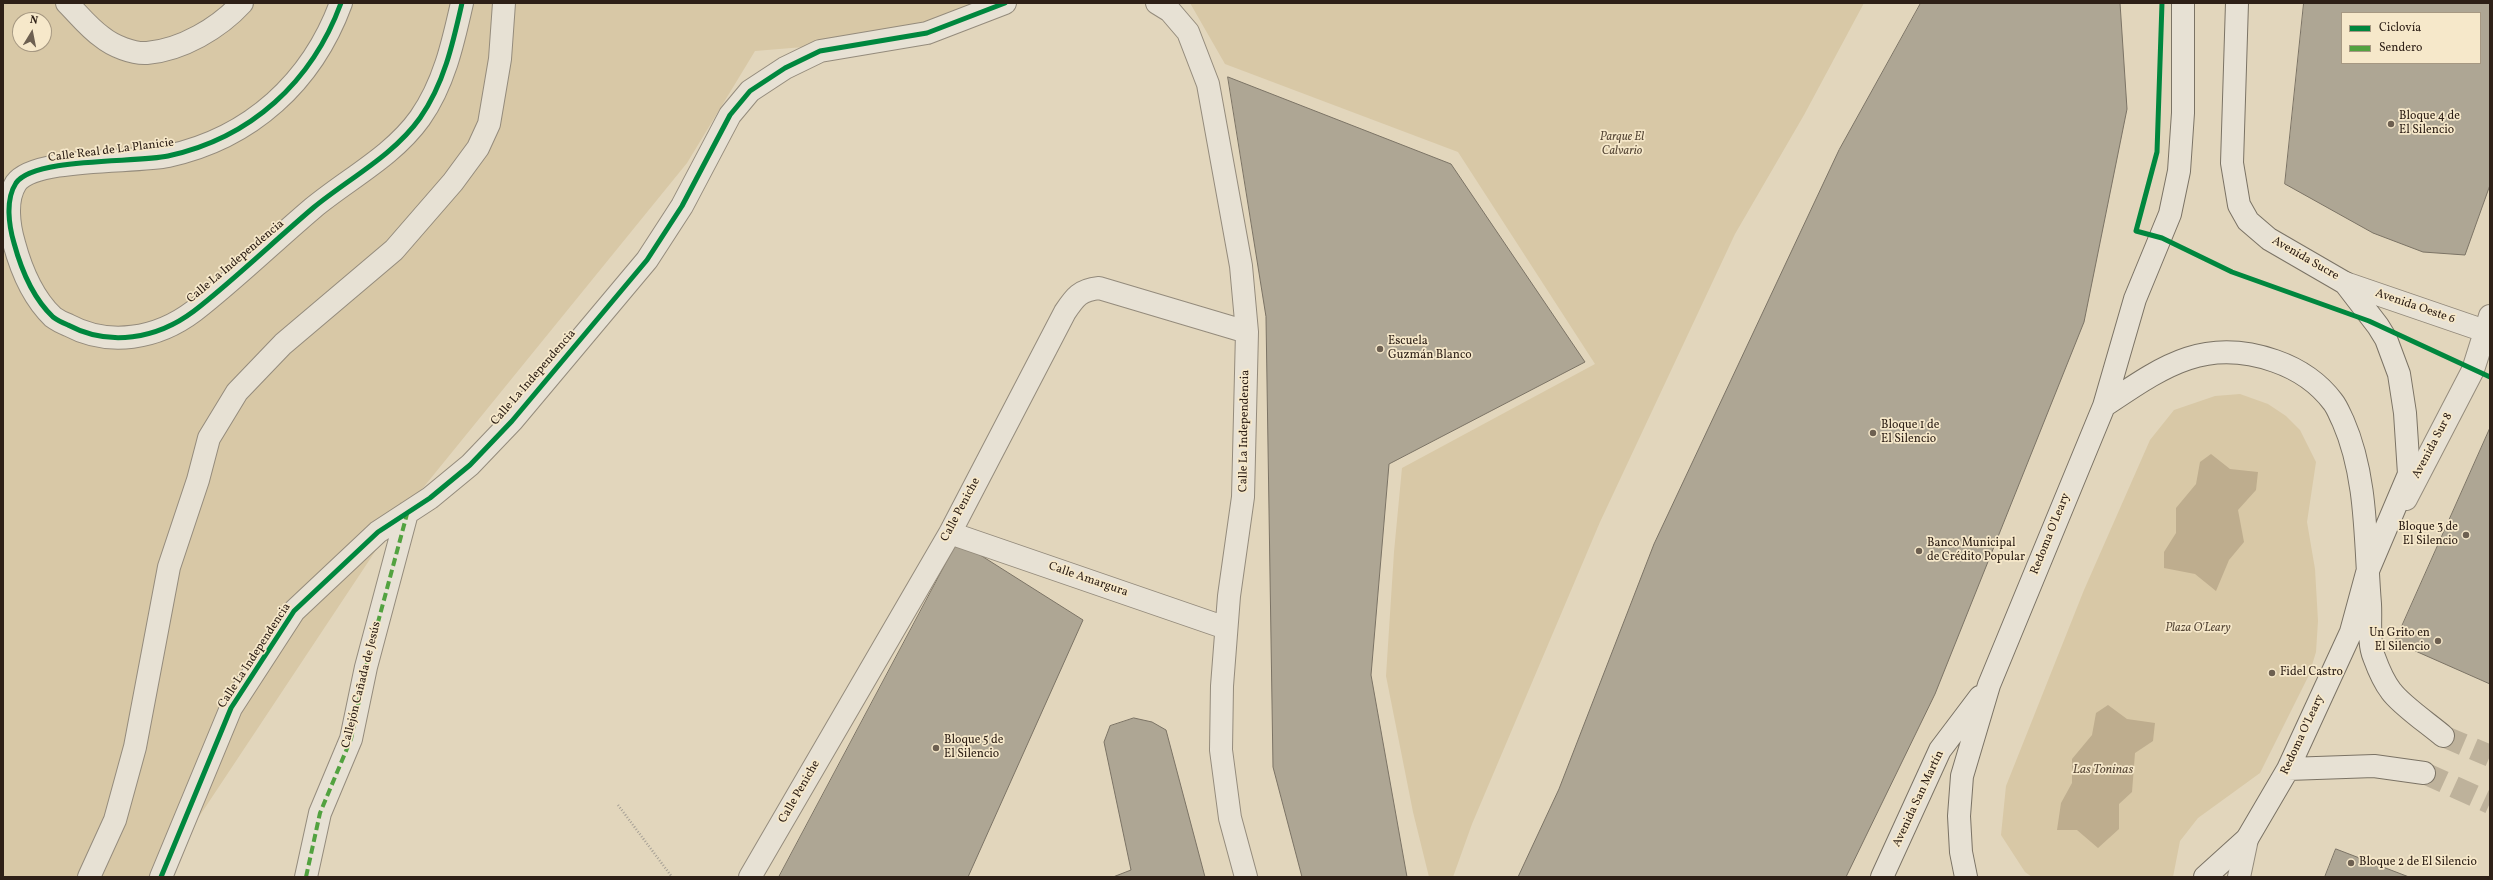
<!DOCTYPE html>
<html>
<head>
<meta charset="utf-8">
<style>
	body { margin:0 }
	#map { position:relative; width:2493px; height:880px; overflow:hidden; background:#e2d6bc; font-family:Vollkorn,serif }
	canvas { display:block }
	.frame { position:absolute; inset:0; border:4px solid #2e2017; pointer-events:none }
	.legend { position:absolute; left:2341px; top:12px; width:140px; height:52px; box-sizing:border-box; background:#f6e8ca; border:1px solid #a69882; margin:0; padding:5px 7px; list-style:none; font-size:12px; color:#2e2017 }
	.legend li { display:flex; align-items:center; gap:8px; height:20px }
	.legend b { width:20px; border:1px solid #a69882 }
	.north { position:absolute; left:12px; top:12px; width:40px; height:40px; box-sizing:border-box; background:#f6e8ca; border:1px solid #a69882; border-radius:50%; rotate:10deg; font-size:11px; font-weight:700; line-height:16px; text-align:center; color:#2e2017 }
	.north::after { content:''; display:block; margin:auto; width:14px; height:18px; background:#6d6051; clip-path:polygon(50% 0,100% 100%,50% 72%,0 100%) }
</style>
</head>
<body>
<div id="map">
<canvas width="2493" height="880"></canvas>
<div class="frame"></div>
<ul class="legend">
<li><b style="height:5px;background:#00873e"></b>Ciclovía</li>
<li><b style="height:5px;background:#52a240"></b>Sendero</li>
</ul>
<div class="north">N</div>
</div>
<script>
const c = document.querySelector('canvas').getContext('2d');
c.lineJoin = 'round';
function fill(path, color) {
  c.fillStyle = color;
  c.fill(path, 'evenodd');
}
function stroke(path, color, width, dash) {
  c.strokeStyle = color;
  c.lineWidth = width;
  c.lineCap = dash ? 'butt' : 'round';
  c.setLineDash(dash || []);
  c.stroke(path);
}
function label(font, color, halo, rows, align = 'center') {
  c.font = font + ' Vollkorn,serif';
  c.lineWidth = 3.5;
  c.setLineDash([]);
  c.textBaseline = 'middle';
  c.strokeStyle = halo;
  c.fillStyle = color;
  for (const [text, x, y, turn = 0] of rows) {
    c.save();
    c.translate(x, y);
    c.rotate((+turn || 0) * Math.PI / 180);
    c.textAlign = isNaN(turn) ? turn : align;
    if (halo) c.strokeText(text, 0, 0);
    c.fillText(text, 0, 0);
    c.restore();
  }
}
const green = new Path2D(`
	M3,3H1007L937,36L755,51L687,163L392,526L159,877H3ZM20,20H44V44H20Z
	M1190,3H1864L1804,115L1735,234L1600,522L1472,824L1453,877H1429L1413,812L1386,676L1394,552L1402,468L1595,364L1458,152L1225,64Z
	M2240,394L2268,404L2286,416L2300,430L2316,462L2307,522L2315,569L2318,621L2316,652L2309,675L2260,773L2198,818L2180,841L2173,877H2032L2025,872L2001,835L2006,786L2084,590L2150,440L2174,410L2215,396Z`);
const water = new Path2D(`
	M2211,454L2230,469L2258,472L2256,490L2238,510L2244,542L2229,560L2216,591L2195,574L2164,568V552L2176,533V508L2196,484L2200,462Z
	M2108,705L2127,719L2155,723L2153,741L2135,753L2132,792L2119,804V829L2098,848L2077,830H2057L2061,803L2072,783V759L2092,735L2096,713Z`);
const building = new Path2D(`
	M1921,3H2120L2127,109L2084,322L1935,694L1846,877H1518L1559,789L1654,544L1839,150Z
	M2304,3H2490V185L2465,255L2423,252L2373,233L2285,184ZM2342,13H2480V63H2342Z
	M1228,77L1451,164L1585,362L1389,464L1371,675L1407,877H1302L1273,767L1266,317Z
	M2490,428V684L2395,642Z
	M958,541L1083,620L968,877H779Z
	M1134,718L1152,722L1166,730L1205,877H1113L1131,870L1104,742L1110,726Z
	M2336,849L2409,877H2325Z`);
const secondaryTunnel = new Path2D(`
	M2443,736L2490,756
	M2424,773L2490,803`);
const path = new Path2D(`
	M618,805L672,877`);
const minor = new Path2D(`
	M67,3C78,14 89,28 102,37C113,46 133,54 147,53C182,50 219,28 242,3
	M341,3C312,82 251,138 168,156C136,163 34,157 16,183C5,200 9,226 14,243C21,269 33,298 53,317C57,320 63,323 68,325C109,347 157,339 194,311C235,279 273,242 313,208C348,179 393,156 420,118C444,84 453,43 462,3
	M1157,3L1170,11L1188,32L1208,84L1241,266L1247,332L1243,497L1229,596L1222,686L1221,750L1230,818L1246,877
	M2345,283L2485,331
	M2406,499L2473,370L2490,316
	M950,533L1226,628
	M89,877L115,820L135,747L169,567L198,480L209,438L237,392L283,344L394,250L453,182L478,148L489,124L500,59L504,3
	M161,877L231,708L294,611L378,532L430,498L470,465L512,421L647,260L682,206L730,115L750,91L785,68L820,51L927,33L1005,3
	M306,877L320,813L351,739L366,667L407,513
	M750,877L950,533L1065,312C1075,297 1080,290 1099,288L1247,332
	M2239,877L2247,839`);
const secondary = new Path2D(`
	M2104,406C2161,368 2203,336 2275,361C2298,369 2318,382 2333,402C2337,407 2340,415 2343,421C2368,478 2365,544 2370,604C2371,620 2368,643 2374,657C2378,668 2384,682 2391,691C2401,705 2429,724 2443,736
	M2288,769L2374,766L2424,773
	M1882,877L1940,750L1980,697
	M1966,877L1961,852L1959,816L1962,776L1989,685L2104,406L2135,299L2170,214L2179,171L2183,113V3
	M2205,877L2247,839L2288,769L2351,632L2367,573L2409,474L2405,413L2399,374L2386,339L2378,326L2345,283L2269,239L2248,221L2239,205L2232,163L2237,3`);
const quiet = new Path2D(`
	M306,877L320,813L351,739L366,667L407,514`);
const cycleway = new Path2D(`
	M341,3C312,82 251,138 168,156C136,163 34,157 16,183C5,200 9,226 14,243C21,269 33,298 53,317C57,320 63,323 68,325C109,347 157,339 194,311C235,279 273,242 313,208C348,179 393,156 420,118C444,84 453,43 462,3
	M2162,3L2157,152L2136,231L2162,238L2232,272L2369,321L2490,377
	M161,877L231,708L294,611L378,532L430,498L470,465L512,421L647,260L682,206L730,115L750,91L785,68L820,51L927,33L1005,3`);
const markers = [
	[2391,124,4,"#6d6051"],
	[1380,349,4,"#6d6051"],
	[1873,433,4,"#6d6051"],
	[2466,535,4,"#6d6051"],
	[1919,551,4,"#6d6051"],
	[2438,641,4,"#6d6051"],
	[2272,673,4,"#6d6051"],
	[936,748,4,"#6d6051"],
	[2351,863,4,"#6d6051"]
];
const poiNames = [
	["Bloque 4 de",2399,117],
	["El Silencio",2399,131],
	["Escuela",1388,342],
	["Guzmán Blanco",1388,356],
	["Bloque 1 de",1881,426],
	["El Silencio",1881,440],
	["Bloque 3 de",2458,528,"right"],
	["El Silencio",2458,542,"right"],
	["Banco Municipal",1927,544],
	["de Crédito Popular",1927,558],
	["Un Grito en",2430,634,"right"],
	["El Silencio",2430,648,"right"],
	["Fidel Castro",2280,673],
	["Bloque 5 de",944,741],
	["El Silencio",944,755],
	["Bloque 2 de El Silencio",2359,863]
];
const parkNames = [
	["Parque El",1622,138],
	["Calvario",1622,152],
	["Plaza O'Leary",2198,629]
];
const streetNames = [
	["Calle Real de La Planicie",111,151,-7],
	["Avenida Sucre",2305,259,30],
	["Calle La Independencia",236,262,-40],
	["Avenida Oeste 6",2415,307,19],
	["Calle La Independencia",534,378,-49],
	["Calle La Independencia",1245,431,-89],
	["Avenida Sur 8",2433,446,-62],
	["Calle Peniche",961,510,-62],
	["Redoma O'Leary",2051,534,-68],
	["Calle Amargura",1088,580,19],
	["Calle La Independencia",255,656,-57],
	["Callejón Cañada de Jesús",362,685,-76],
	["Redoma O'Leary",2303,735,-65],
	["Calle Peniche",800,792,-60],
	["Avenida San Martín",1919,799,-65]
];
const waterNames = [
	["Las Toninas",2103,771]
];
fill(green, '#d8c8a6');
fill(water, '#bead8e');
fill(building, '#aea694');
stroke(building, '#7b7365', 1);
stroke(secondaryTunnel, '#beb29b', 22, [22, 11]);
stroke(minor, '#948b7c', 24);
stroke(secondary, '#7b7365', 24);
stroke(path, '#a59f95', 2.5, [1, 2]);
stroke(minor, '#e7e1d4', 22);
stroke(secondary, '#e7e1d4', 22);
stroke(quiet, '#52a240', 4, [8, 4]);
stroke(cycleway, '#00873e', 5);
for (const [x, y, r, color] of markers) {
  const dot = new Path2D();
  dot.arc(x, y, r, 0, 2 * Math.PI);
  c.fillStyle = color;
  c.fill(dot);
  stroke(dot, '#f6e8ca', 1.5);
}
label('12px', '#2e2017', '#f6e8ca', poiNames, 'left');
label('italic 12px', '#564736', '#f6e8ca', parkNames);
label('12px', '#2e2017', '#f6e8ca', streetNames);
label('italic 13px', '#5b4b3a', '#f6e8ca', waterNames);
</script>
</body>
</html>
